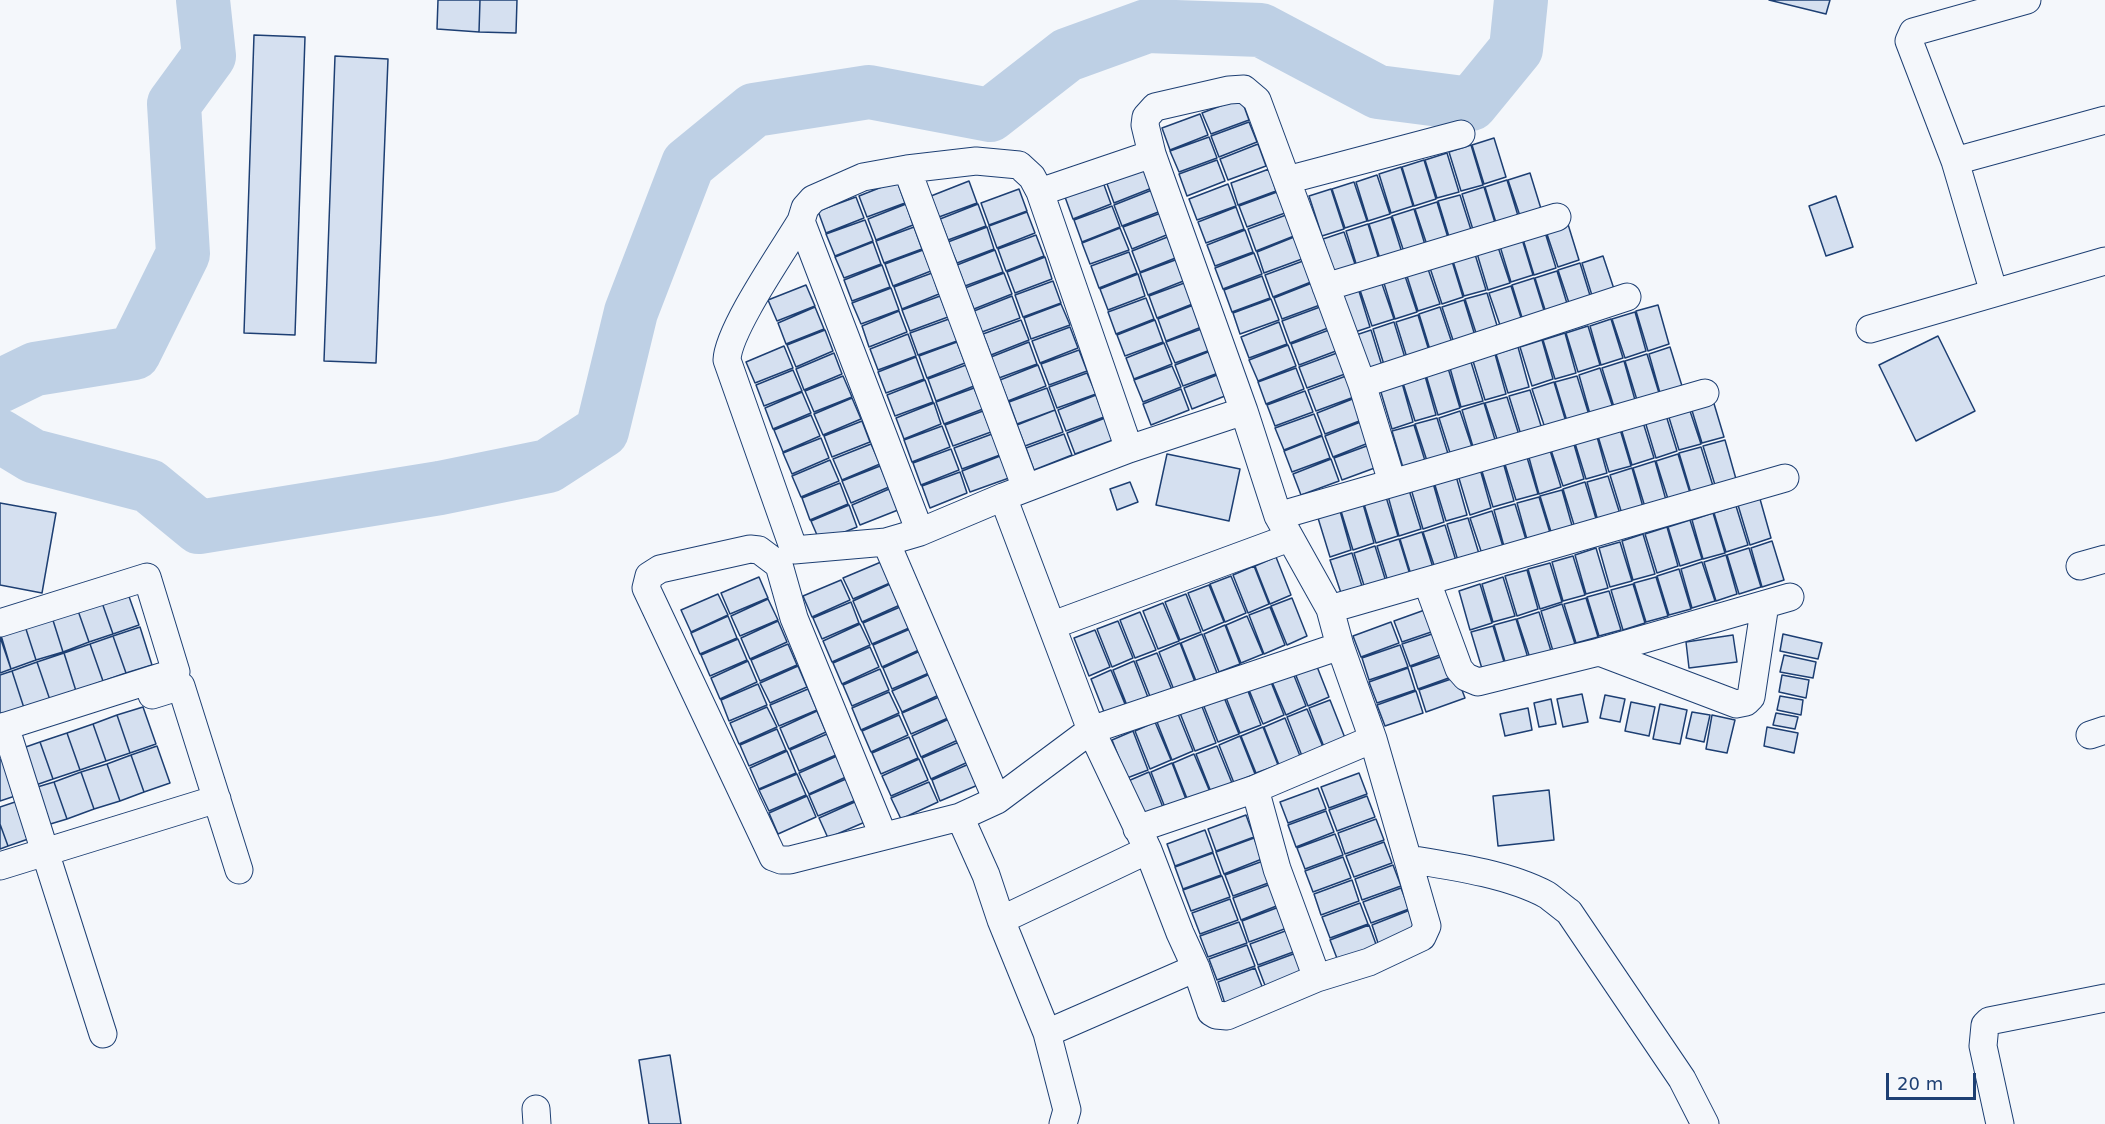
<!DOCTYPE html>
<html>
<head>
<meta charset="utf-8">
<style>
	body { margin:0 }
	#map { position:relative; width:2105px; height:1124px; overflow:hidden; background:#f4f7fb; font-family:"DejaVu Sans",sans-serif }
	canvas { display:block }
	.scale { position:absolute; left:1886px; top:1073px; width:90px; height:27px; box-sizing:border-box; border:3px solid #1d3f73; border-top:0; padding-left:8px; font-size:18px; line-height:21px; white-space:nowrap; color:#1d3f73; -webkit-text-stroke:4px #f4f7fb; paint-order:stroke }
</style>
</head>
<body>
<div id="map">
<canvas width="2105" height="1124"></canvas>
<div class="scale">20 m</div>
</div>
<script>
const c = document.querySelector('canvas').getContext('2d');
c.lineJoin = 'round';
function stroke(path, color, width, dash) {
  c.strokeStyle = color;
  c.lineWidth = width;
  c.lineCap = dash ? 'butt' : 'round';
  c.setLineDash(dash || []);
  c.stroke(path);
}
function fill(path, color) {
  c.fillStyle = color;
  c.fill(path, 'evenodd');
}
const river = new Path2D(`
	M0,386L35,369L134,353L183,254L174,104L209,56L203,0
	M0,436L33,456L149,486L199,527L440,488L548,466L602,431L631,312L688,164L754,110L869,92L990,115L1067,55L1147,26L1261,30L1378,92L1471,104L1516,49L1521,0`);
const building = new Path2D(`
	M438,0H480L479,32L437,29Z
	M480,0H517L516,33L479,32Z
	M1769,0H1830L1826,14Z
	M254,35L305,37L295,335L244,333Z
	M335,56L388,59L376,363L324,361Z
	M1241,98L1249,120L1211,134L1202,113Z
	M1200,114L1208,135L1170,150L1162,128Z
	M1249,122L1257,142L1219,157L1211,136Z
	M1209,137L1217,158L1179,172L1170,151Z
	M1494,138L1506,177L1484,184L1472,145Z
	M1258,144L1266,166L1228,180L1220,159Z
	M1471,145L1483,185L1461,191L1449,152Z
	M1447,153L1459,192L1437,198L1425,160Z
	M1217,160L1225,181L1187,196L1179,174Z
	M1424,160L1436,199L1414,206L1402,167Z
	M1144,167L1152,188L1114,203L1106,181Z
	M1401,167L1413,206L1391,213L1379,174Z
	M1269,169L1276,191L1238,205L1231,183Z
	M1530,173L1542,212L1521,219L1508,180Z
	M1377,175L1390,214L1368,221L1356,182Z
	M1507,180L1519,219L1497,226L1485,187Z
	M897,181L905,203L867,217L859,196Z
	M969,181L977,203L939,217L931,196Z
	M1103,182L1111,204L1073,219L1065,197Z
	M1354,182L1367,221L1345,228L1332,189Z
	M1228,184L1236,206L1197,220L1189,199Z
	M1484,187L1496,226L1474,233L1462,194Z
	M1019,189L1027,211L989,225L981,203Z
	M1331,189L1344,229L1322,236L1309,196Z
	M1152,190L1161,211L1122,226L1114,205Z
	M1277,192L1285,213L1247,227L1239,206Z
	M1460,195L1472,233L1450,240L1438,201Z
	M1836,196L1853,247L1826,256L1809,206Z
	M856,197L864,218L826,233L818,211Z
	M1437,202L1449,241L1428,248L1415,209Z
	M906,204L913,225L876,240L868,219Z
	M978,204L986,226L948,240L940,219Z
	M1112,206L1120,227L1082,242L1074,220Z
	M1236,207L1244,229L1206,243L1198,222Z
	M1414,209L1426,248L1405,255L1392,216Z
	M1027,212L1035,233L997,248L989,226Z
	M1161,213L1169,234L1132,249L1123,227Z
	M1286,215L1294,236L1256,251L1248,229Z
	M1391,217L1403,256L1381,262L1369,224Z
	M865,220L873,241L835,256L826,234Z
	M1567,221L1579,260L1558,267L1545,228Z
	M1368,224L1380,263L1358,270L1346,231Z
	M914,227L922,249L884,263L876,241Z
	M987,227L994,249L957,263L948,242Z
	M1120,228L1129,250L1090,264L1082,243Z
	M1544,229L1556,268L1534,275L1522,236Z
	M1245,230L1253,252L1215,266L1207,245Z
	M1344,232L1357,270L1335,277L1323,239Z
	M1036,235L1044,256L1006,271L998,249Z
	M1170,236L1178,257L1140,272L1132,251Z
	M1521,236L1533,275L1511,282L1499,243Z
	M1294,237L1302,259L1264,273L1257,252Z
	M873,242L881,264L844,278L835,257Z
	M1497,244L1510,283L1488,290L1476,250Z
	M923,250L931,271L893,286L885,264Z
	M995,250L1003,272L965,286L957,265Z
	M1474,251L1486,290L1464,296L1452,258Z
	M1129,252L1137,273L1099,288L1091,266Z
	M1254,253L1262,274L1223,289L1215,268Z
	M1603,256L1616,295L1594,302L1582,263Z
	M1045,257L1052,279L1015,293L1007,272Z
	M1451,258L1463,297L1442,304L1429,265Z
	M1178,259L1186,280L1148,295L1140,273Z
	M1303,261L1311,282L1273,297L1265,275Z
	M1580,263L1592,302L1571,309L1558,270Z
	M882,265L890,287L852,301L844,280Z
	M1427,266L1440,304L1418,311L1406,273Z
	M1557,271L1569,310L1547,316L1535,278Z
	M932,273L939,294L902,309L894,287Z
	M1004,273L1012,294L974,309L965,288Z
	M1404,273L1417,312L1395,319L1383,280Z
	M1138,274L1145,296L1108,310L1100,289Z
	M1262,276L1270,298L1232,312L1224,290Z
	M1534,278L1546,317L1524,324L1512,285Z
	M1053,281L1061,303L1023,317L1015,295Z
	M1381,281L1394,319L1372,326L1359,287Z
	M1187,282L1195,303L1157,318L1149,296Z
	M1312,283L1320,305L1282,319L1274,298Z
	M806,285L815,306L777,321L768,300Z
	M1511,286L1523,324L1502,331L1489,293Z
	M891,288L899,310L861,324L852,303Z
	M1358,288L1370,327L1349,334L1337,295Z
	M1487,293L1499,332L1478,339L1465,299Z
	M940,296L948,317L910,331L902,310Z
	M1012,296L1020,318L982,332L974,311Z
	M1146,298L1154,319L1116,334L1108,312Z
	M1271,299L1279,320L1240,334L1233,313Z
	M1464,300L1476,339L1455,346L1442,307Z
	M1061,304L1070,325L1031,339L1024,318Z
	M1196,304L1204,326L1166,341L1158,319Z
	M1658,305L1669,344L1648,351L1636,311Z
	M815,307L824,329L786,344L778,323Z
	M1320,307L1328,328L1290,343L1282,321Z
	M1440,307L1453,346L1431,353L1419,314Z
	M899,311L907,332L869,347L862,326Z
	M1635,312L1646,351L1625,358L1612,319Z
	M1418,315L1430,354L1408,361L1396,322Z
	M949,319L957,341L918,355L910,333Z
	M1611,319L1623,358L1601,365L1590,326Z
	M1021,320L1029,340L991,355L983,334Z
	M1155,320L1163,342L1125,356L1117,335Z
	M1279,322L1287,344L1249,358L1241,337Z
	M1394,322L1406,361L1385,368L1373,329Z
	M1588,326L1600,365L1578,372L1566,333Z
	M1070,327L1078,348L1040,363L1032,341Z
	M1204,328L1213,349L1175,363L1166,342Z
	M825,330L833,351L796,367L787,345Z
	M1329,330L1336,351L1299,365L1291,344Z
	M1371,330L1383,369L1362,375L1350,337Z
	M1565,333L1576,373L1555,379L1543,340Z
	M908,334L916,356L878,370L870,349Z
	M1938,336L1975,411L1916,441L1879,365Z
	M1542,340L1553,379L1532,386L1520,347Z
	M957,342L965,363L927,378L919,356Z
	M1029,342L1037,364L999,378L991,357Z
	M1164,343L1172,364L1134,379L1126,358Z
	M1288,345L1296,366L1258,381L1249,360Z
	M784,346L793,368L755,383L746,362Z
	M1518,347L1529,387L1508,393L1496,354Z
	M1670,347L1682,386L1660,393L1649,354Z
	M1079,350L1087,371L1049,385L1041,364Z
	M1213,350L1221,372L1183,386L1175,365Z
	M834,353L842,374L804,390L796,369Z
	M1337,353L1345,374L1307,388L1299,367Z
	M1495,354L1506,394L1485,400L1473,361Z
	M1647,354L1659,393L1637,400L1625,361Z
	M916,357L924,379L886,393L878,372Z
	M1624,361L1635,400L1614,407L1602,368Z
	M1471,362L1483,401L1461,407L1450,368Z
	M966,365L974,386L936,401L928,379Z
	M1038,365L1046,386L1008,401L1000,380Z
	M1172,366L1181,387L1143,402L1134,380Z
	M1296,368L1304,389L1266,404L1258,382Z
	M1448,368L1460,408L1438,415L1426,375Z
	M1600,368L1613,408L1590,414L1579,375Z
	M793,370L802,391L764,406L756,385Z
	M1087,373L1096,394L1057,408L1049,387Z
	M1222,373L1230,394L1192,409L1184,388Z
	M843,376L852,397L814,412L805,391Z
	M1346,376L1354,397L1316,411L1308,390Z
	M1425,376L1436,415L1415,421L1403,383Z
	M1577,376L1589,415L1567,421L1555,382Z
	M925,380L933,402L895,416L887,395Z
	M1554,382L1566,422L1545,428L1532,389Z
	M1402,383L1413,422L1392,429L1380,389Z
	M974,388L983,409L944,424L936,402Z
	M1047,388L1055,410L1017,424L1009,402Z
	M1181,389L1189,410L1151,425L1143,404Z
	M1530,390L1542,429L1521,435L1509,396Z
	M1305,391L1313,412L1275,426L1267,405Z
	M802,392L811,413L773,429L765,408Z
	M1096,395L1104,417L1066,431L1058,410Z
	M1507,397L1519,435L1498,442L1485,403Z
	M1712,397L1724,437L1702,443L1690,404Z
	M852,398L861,419L823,435L814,414Z
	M1355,398L1362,420L1325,434L1317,413Z
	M934,403L941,424L904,439L896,418Z
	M1484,403L1496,443L1474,450L1462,410Z
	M1688,405L1701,444L1679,450L1667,411Z
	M1055,410L1063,432L1025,446L1017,425Z
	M983,411L991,432L953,446L945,425Z
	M1460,411L1473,450L1451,456L1439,418Z
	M1665,412L1677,451L1656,458L1644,418Z
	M1314,414L1322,435L1284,450L1275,428Z
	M811,415L820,436L783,452L774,430Z
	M1105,418L1113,440L1075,454L1067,433Z
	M1437,418L1449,457L1428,464L1415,424Z
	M1642,419L1654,458L1632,465L1620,425Z
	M862,421L870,442L832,457L824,436Z
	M1363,421L1371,442L1333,457L1325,436Z
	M1414,425L1426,464L1404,471L1392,431Z
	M942,426L950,447L912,462L904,440Z
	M1619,426L1631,466L1609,472L1597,433Z
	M1596,433L1607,473L1586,479L1574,440Z
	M992,434L1000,455L962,469L954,448Z
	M1064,434L1072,455L1034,470L1026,448Z
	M1322,436L1330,458L1292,472L1284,451Z
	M821,438L829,458L792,474L783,453Z
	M1725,440L1736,479L1715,485L1703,446Z
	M1573,441L1584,479L1563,486L1550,447Z
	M871,444L880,464L842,480L833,459Z
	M1372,444L1380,466L1342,480L1334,458Z
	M1549,447L1561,487L1539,494L1528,454Z
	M1701,447L1713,486L1691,493L1679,453Z
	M951,449L959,470L921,485L913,463Z
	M1167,454L1240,469L1229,521L1156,505Z
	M1526,454L1538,494L1516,500L1504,461Z
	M1678,454L1690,493L1668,499L1656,461Z
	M1000,456L1009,478L970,492L962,471Z
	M1331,459L1339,481L1301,495L1293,474Z
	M830,460L839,481L801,497L792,476Z
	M1655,461L1666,500L1645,507L1633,468Z
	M1503,462L1514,501L1493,507L1481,468Z
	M880,466L889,487L851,503L842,481Z
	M1632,468L1643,507L1622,514L1610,475Z
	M1480,469L1491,508L1470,515L1458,475Z
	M960,472L967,493L930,508L922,486Z
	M1456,476L1467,515L1446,521L1434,482Z
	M1608,476L1620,514L1598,521L1587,482Z
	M1130,482L1138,502L1117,510L1110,489Z
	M1585,482L1597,522L1575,528L1563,489Z
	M840,483L848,504L810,520L802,498Z
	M1433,483L1444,522L1423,529L1411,489Z
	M889,489L898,510L860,525L852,505Z
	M1409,490L1421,529L1399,536L1388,496Z
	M1562,490L1573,529L1552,535L1540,496Z
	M1386,497L1398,536L1376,543L1364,504Z
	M1539,497L1551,536L1528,543L1517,503Z
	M1760,499L1771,538L1750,545L1738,505Z
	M0,503L56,513L42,593L0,585Z
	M1363,504L1374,543L1353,550L1341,511Z
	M1515,504L1527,543L1505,550L1494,510Z
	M849,505L857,527L820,542L811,521Z
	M1736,506L1748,545L1726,552L1714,513Z
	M1340,511L1351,550L1330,557L1318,518Z
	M1492,511L1504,550L1483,557L1470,518Z
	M1713,513L1725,553L1703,559L1692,520Z
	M1468,518L1480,557L1459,564L1447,524Z
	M1690,520L1702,559L1680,566L1668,527Z
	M1445,525L1457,564L1436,571L1423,532Z
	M1667,527L1678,566L1657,573L1645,534Z
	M1422,532L1434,571L1412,578L1400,539Z
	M1643,534L1655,574L1633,580L1622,541Z
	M1399,539L1411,578L1389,585L1377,546Z
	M1772,541L1784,580L1762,587L1751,548Z
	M1620,542L1632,581L1610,587L1599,548Z
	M1375,546L1387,585L1366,592L1354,553Z
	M1596,548L1608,588L1586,594L1575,555Z
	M1749,548L1761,587L1739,594L1727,555Z
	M1352,553L1364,593L1343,599L1330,560Z
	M1726,555L1737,594L1716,601L1704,562Z
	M1573,556L1585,595L1563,601L1552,562Z
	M1276,557L1291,595L1270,604L1255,566Z
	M881,562L890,583L853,599L843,578Z
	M1702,562L1715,601L1692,608L1681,569Z
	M1550,563L1562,602L1540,609L1528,569Z
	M1254,566L1269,604L1248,613L1233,575Z
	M1679,569L1691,609L1669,615L1657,576Z
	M1527,570L1538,609L1517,616L1505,576Z
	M1231,576L1246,613L1225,622L1210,584Z
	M759,577L768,598L730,614L721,593Z
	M1503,577L1515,616L1493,622L1482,584Z
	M1656,577L1668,616L1646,622L1634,583Z
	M841,580L850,600L812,617L803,596Z
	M890,584L900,605L862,622L853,601Z
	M1480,584L1492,623L1470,630L1459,591Z
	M1633,584L1645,623L1623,630L1611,590Z
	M1209,585L1224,622L1203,631L1188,593Z
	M126,588L139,625L113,634L100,597Z
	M1609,591L1621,630L1599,636L1587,597Z
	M718,594L728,615L691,632L681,610Z
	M1186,594L1201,632L1180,640L1165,602Z
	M100,597L113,634L89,642L76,605Z
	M1292,598L1307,636L1287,645L1271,606Z
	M1586,598L1598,637L1576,643L1564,604Z
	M768,599L778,620L740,636L731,616Z
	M851,602L859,623L822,639L813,618Z
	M1163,603L1179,641L1158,649L1143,611Z
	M1562,604L1575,644L1553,651L1541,611Z
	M76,605L89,642L63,652L51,614Z
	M900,607L909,628L872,644L863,623Z
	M1270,607L1285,645L1264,654L1249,615Z
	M1433,607L1440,629L1402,642L1394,621Z
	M1140,612L1156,650L1135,658L1120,620Z
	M1539,612L1551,651L1530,658L1517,619Z
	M51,614L63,652L36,660L24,623Z
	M728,616L737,638L700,654L691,633Z
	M1247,616L1263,654L1241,663L1226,625Z
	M1516,619L1528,658L1506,665L1494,625Z
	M778,621L787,642L750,659L741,638Z
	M1118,621L1133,658L1112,667L1097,629Z
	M1391,622L1399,643L1361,657L1353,636Z
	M24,623L36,660L11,669L0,632Z
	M860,624L870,645L832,662L823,641Z
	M1225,625L1240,664L1219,672L1204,634Z
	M1493,626L1505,665L1483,672L1471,632Z
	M140,627L152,665L126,673L113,636Z
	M910,629L919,650L882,667L873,645Z
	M1095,630L1110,667L1089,676L1074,638Z
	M1441,631L1448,652L1410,666L1402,644Z
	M1202,634L1217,673L1196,681L1181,643Z
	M1783,634L1822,643L1818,659L1780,651Z
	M1733,635L1737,662L1689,668L1686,642Z
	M113,636L126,673L103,681L90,644Z
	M0,637L11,669L0,673Z
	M738,639L747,660L710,676L701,655Z
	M1180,643L1195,682L1174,690L1159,652Z
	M90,644L103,681L76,691L64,653Z
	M788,644L797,665L760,681L751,660Z
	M1400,645L1408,667L1369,680L1362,658Z
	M870,647L879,667L842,684L833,663Z
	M920,651L929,673L892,689L883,668Z
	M64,653L76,691L50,700L37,662Z
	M1157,653L1172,690L1151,699L1136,661Z
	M1449,654L1457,675L1418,689L1411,667Z
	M1784,655L1816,662L1813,678L1780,672Z
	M1314,659L1329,697L1308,706L1293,668Z
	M748,661L757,682L720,699L711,678Z
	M1134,661L1149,700L1128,708L1113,670Z
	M37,662L50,700L24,708L12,671Z
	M798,666L807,687L770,703L760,683Z
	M1291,668L1306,706L1286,715L1270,677Z
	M1408,668L1415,690L1377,703L1369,682Z
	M880,669L889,690L852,706L843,685Z
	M1111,670L1127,709L1106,717L1091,679Z
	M12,671L24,708L0,716V675Z
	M930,674L939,695L902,712L892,691Z
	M1782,675L1809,680L1806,698L1779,692Z
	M1269,677L1284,715L1263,724L1247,685Z
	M1457,677L1465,698L1426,712L1419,690Z
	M758,684L767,705L729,721L721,700Z
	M1246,686L1261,725L1240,733L1225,695Z
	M808,689L817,710L779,726L770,705Z
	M1416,691L1423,713L1385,726L1377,705Z
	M889,692L899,713L861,730L852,708Z
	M1582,694L1588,722L1563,727L1557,699Z
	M1223,695L1239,734L1218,742L1203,704Z
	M1605,695L1625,699L1620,722L1600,718Z
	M1780,696L1803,700L1801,715L1777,710Z
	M939,697L948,718L911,734L902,713Z
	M1551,699L1556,724L1539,727L1534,703Z
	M1330,700L1345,738L1324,747L1309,708Z
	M1631,702L1655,707L1649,736L1625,731Z
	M1201,704L1216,743L1195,751L1180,713Z
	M1660,704L1687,710L1680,744L1653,739Z
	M143,707L156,744L130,753L117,715Z
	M767,707L777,727L739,744L730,723Z
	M1528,708L1532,730L1505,736L1500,714Z
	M1307,709L1323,747L1302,756L1287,717Z
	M817,711L826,732L789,749L780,728Z
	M1692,712L1710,715L1704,742L1686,738Z
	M1776,713L1798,717L1795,729L1773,725Z
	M1178,714L1193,751L1172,760L1157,722Z
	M117,715L130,753L106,761L93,724Z
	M899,715L908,735L871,752L862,731Z
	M1712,715L1735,720L1727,753L1706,749Z
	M1285,718L1300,756L1279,765L1264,727Z
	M949,719L958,740L921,757L912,736Z
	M1155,722L1171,760L1150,769L1135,731Z
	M93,724L106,761L80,770L67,733Z
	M1263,727L1278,765L1256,773L1241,736Z
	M1767,727L1798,733L1794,753L1764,746Z
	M777,729L786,750L749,766L740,745Z
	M1133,731L1148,770L1127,778L1112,740Z
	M67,733L80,770L53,779L40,742Z
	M827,734L836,755L799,771L790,750Z
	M1240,736L1255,774L1234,783L1219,745Z
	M909,737L918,758L881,774L872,753Z
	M40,742L53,779L33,786L20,749Z
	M959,742L968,762L931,779L922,758Z
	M157,746L170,783L144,792L131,755Z
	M1217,746L1232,783L1211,792L1196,754Z
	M787,751L796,773L759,789L750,768Z
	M1194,754L1210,792L1188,801L1173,763Z
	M131,755L144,792L120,801L107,764Z
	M837,756L846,777L809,794L799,773Z
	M9,757L21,794L0,801V760Z
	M919,759L928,780L891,796L882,776Z
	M1172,763L1187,802L1166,810L1151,772Z
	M107,764L120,801L94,809L81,772Z
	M969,764L978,785L940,801L932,780Z
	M81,772L94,809L67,819L54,782Z
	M1149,772L1164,810L1143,819L1128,781Z
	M1359,773L1367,794L1329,808L1321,787Z
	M797,774L806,795L769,811L759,790Z
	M846,779L856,800L818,816L809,795Z
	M54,782L67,819L47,825L34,788Z
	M929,782L938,802L901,819L891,798Z
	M1318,788L1326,809L1288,823L1280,802Z
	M1549,790L1554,840L1498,846L1493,796Z
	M807,796L816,817L778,834L769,813Z
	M1367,796L1375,817L1337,831L1329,810Z
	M21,800L34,837L8,846L0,824V807Z
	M857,801L865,822L828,838L819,818Z
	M1326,811L1334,832L1296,847L1288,825Z
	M1246,815L1254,837L1216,851L1208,829Z
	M1376,819L1384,840L1345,854L1338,833Z
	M0,824L8,846L0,849Z
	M1205,830L1213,852L1175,866L1167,844Z
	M1335,834L1343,855L1305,869L1297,848Z
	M1254,838L1262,859L1224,874L1216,852Z
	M1384,842L1392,863L1354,877L1346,856Z
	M1213,853L1221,875L1183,889L1175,867Z
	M1343,857L1351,878L1313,892L1305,871Z
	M1263,861L1271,882L1233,896L1225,875Z
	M1393,865L1401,886L1362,900L1355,879Z
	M1222,876L1230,897L1191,911L1183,890Z
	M1352,880L1359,901L1321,915L1314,894Z
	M1271,884L1279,905L1241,920L1233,898Z
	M1401,888L1409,909L1371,923L1363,902Z
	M1230,899L1238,920L1200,934L1192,913Z
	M1360,903L1368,924L1330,938L1322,917Z
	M1279,907L1287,928L1249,942L1242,921Z
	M1410,910L1417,932L1379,946L1372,925Z
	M1239,922L1247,943L1208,957L1200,936Z
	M1369,925L1377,947L1338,961L1330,940Z
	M1288,930L1296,951L1258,965L1250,944Z
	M1247,945L1255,966L1217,980L1209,959Z
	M1296,953L1304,974L1266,988L1258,967Z
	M1255,968L1263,989L1225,1004L1218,982Z
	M670,1055L681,1124H649L639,1060Z`);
const minor = new Path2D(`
	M1955,161L2105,120
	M907,169L1026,488
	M1287,180L1461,134
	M1040,192L1152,154
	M801,221C783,251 728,330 727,360L794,550L886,542L920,532L1003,497L1129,449L1244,411
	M1326,287L1557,217
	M1994,293L1955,161L1909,41L1913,32L2027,0
	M1870,329L2105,261
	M1362,384L1627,297
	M1278,516L1705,393
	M920,532L801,221L805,208L813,199L863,177L907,169L976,161L1019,165L1032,177L1040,192L1129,449
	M886,542L997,800
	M2080,566L2105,559
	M1427,582L1459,669L1466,677L1478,682L1599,652L1790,597
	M1330,609L1785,478
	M0,623L147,577L176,672L0,728
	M1053,625L1289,538
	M1340,646L1091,730L1148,850L1180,933L1196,968L1211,1012L1216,1015L1227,1016L1317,978L1369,962L1422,937L1427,926L1373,739L1340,646L1330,609L1278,516L1244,411L1152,154L1145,125L1146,117L1155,107L1229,90L1244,89L1257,100L1362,384L1392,482
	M1599,652L1736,704L1746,702L1751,697L1765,604
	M152,695L181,686L239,870
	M5,726L103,1034
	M2090,735L2105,730
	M1255,789L1277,869L1317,978
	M960,817L997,800L1091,730L1003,497
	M1137,829L1255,789L1373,739
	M883,835L794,618L779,565L759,550L750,549L660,569L649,576L646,588L773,857L781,860H790L960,817L986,875L1001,920L1047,1033L1067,1110L1063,1124
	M1408,859C1451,866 1508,874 1547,895C1554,900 1562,907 1569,912L1682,1079L1705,1124
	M0,866L217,799
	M1001,920L1148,850
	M1047,1033L1196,968
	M536,1109L537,1124
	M2000,1124L1983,1046L1985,1025L1989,1021L2105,998`);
stroke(river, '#bed0e5', 54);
fill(building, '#d5e0f0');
stroke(building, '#1d3f73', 1.5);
stroke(minor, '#1d3f73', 29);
stroke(minor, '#f4f7fb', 27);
</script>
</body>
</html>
